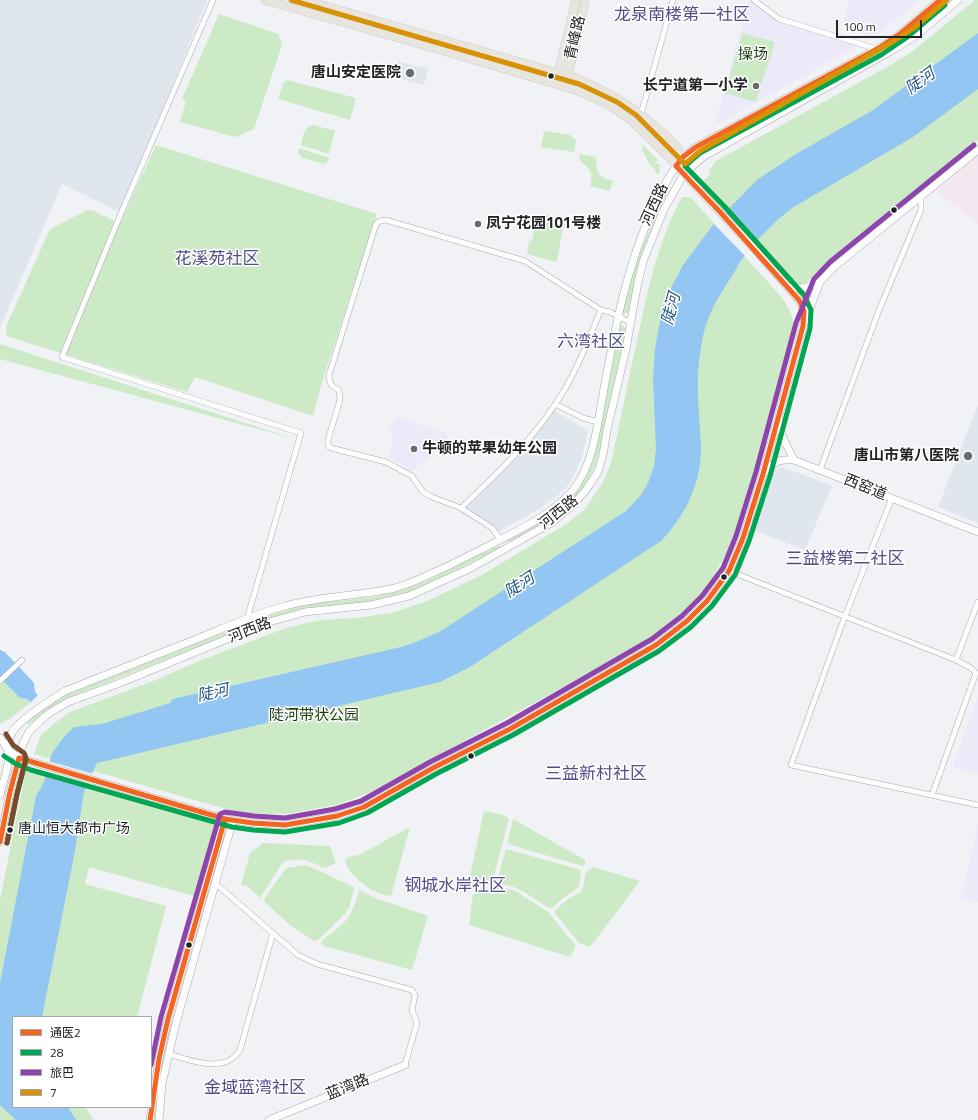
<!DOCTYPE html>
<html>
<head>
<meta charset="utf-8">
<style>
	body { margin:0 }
	#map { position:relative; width:978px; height:1120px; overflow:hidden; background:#f0f2f5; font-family:"Titillium Web","Noto Sans SC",sans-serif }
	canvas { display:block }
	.legend { position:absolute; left:12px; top:1016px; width:140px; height:92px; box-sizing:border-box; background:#fff; border:1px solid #a6a7a8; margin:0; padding:5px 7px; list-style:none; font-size:12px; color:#212325 }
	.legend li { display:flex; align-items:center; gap:8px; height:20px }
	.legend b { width:20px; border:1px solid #a6a7a8 }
	.scale { position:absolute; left:836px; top:20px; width:86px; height:18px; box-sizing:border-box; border:2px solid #212325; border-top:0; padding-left:5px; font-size:12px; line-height:14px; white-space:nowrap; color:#212325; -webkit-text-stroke:3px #fff; paint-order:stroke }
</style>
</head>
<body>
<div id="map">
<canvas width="978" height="1120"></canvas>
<ul class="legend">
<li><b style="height:5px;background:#f26522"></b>通医2</li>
<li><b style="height:5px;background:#00a651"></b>28</li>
<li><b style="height:5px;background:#8e44ad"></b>旅巴</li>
<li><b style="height:5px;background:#d79206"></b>7</li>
</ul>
<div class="scale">100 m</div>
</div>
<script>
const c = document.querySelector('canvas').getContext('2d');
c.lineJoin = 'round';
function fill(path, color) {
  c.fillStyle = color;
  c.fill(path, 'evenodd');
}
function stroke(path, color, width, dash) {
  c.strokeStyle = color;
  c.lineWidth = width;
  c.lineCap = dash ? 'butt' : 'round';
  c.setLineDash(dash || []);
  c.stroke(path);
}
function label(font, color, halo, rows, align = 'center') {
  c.font = font + ' "Titillium Web","Noto Sans SC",sans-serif';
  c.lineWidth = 3;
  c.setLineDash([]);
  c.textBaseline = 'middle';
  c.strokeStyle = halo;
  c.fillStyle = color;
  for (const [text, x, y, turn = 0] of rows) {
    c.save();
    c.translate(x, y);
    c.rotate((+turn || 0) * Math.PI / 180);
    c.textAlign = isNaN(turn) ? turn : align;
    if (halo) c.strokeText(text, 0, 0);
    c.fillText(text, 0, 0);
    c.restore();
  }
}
const built = new Path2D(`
	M0,0H207L149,143L119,212L62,184L0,328Z
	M397,61L428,69L424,85L393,77Z
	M978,405V523L938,507Z
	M554,410L588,431L581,460L571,482L557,496L539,509L498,532L460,513L522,451Z
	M783,467L832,486L805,550L753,530L770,472Z`);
const industrial = new Path2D(`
	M978,156V224L936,191Z`);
const education = new Path2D(`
	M849,0H920L875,37L842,27Z
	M749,1L777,21L860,45L714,126Z
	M397,418L447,433L445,443L412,471L391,459L389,456L394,439L389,431Z
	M978,696V773L953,767Z
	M978,822V902L962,898Z`);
const green = new Path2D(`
	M975,0H978V140L805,283C798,286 793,284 787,279L703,190L702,182L710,174L709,171L716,161L889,66L913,51Z
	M219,14L278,34L282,45L254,129C247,131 242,135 235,137L180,122L186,101L182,99Z
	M742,33L775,42L756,102L725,93Z
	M287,80L356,98L350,120L278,99L283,83Z
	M313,125L335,131L329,154L301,145C303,136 303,128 313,125Z
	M544,131L570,135L576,140L574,152L541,147Z
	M156,145L377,214L322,382L313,416L195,377L187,392L9,337L6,334V327L49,231L52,228L87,210L94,211L120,224Z
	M643,145L658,160L654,165L659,163L660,170L659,174L657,175L653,166L651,167L642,150Z
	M299,148L330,158L325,164L302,158L298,152Z
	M580,154L596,157C598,174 595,175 613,181L610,191L590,186C595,171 587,168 579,159Z
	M668,189L669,190L664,200L639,267L629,313L622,314L635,264L665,192Z
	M682,197H687L692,199L778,293C787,304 792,313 794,327L762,454L734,539L708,587L672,624L655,637L371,792L336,805L287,814L240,813L34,754L41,735L56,722L70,712L151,682L199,661L289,627L321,620L356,618L391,613L427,601L480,576L565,525L584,510L603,482L611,463L645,303L654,267L669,223Z
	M541,214L562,218L564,220L557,262L527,254L529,241H532L537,217Z
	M620,324L626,328C621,356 614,384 608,412C600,444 600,469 577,496C560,516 534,528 511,541L508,542V539C529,527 557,514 573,496C582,485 588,472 594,458Z
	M0,344L295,439L0,359Z
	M498,545L500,546V548L422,587L407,593L391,598L363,603L305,609L276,616L70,697L47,710L30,724H27V723C40,711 53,702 68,694L274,613L314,603L368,598L396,592L410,587L426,581Z
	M0,678L20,698L28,699L31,702L11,718L0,724Z
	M26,770L106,792L213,824L216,829L197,897L89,867L85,884L166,906L137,1017H13V1107H85L94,1120H0V900Z
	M484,811L504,815L509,819L493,879L490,882L468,885Z
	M513,819L585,860V864L582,866L511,845L508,843V839Z
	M410,827L391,896C374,895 349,877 345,860L348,857L359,855Z
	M263,843L330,846L336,863L325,868L306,860H289L282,863L260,898L247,886L241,885L250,853Z
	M506,849L578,869L581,871L579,887L562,899L552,908H549C534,899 518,885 501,884L497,880Z
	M306,865L354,887L350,906L344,915L318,940L314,941L291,926L265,902L264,899L286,868Z
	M593,867L640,881L590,947L579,943L555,913V910L568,899L582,891L586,872Z
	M495,887L510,889L517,892L548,912L576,946L570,957L469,925L473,894Z
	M359,890L378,899L428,916L412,970L332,948L325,947L322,945L321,943C326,936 332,933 338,928C351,918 355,905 359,890Z`);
const water = new Path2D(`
	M978,33V89L913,137L792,208C774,222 757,239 743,258C738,264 735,272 730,279C713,305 704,322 700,354C695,386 700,417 701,448C701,484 685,516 661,541L470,667L440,682L97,763L86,787L83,797L75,851L42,1017H13V1107H68L76,1120H16L0,1105V983L36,796L44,782L52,753L64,737L74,727L102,724L170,703L173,699L401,647L416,642L439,632L626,511L641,495L648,483L654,466L656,449L653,379L655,349L662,310L670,290L683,265L713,225L757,180L796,154L873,110Z
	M0,650L5,652L34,683L35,692L38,695L31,702L27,699L20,698L0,678Z`);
const pier = new Path2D(`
	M724,211L756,245L746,257L713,223Z
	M48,761L94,774L88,788L44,775Z`);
const street = new Path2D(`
	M213,0L119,218L62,357L301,433L249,612L248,618
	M754,0L779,19L877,49
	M641,114L673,0
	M555,404L583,418L598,422
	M820,470L879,310L921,210V197
	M892,498L845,616L791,765L978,805
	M461,508C498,473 536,437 563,392C579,367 589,337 601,310
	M500,539L492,528L483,522L461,508L432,497L423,492L412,476L386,462L331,448L328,445V440L340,400L339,390C331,386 329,383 329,375L376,224L380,221L386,220L525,261L601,310L610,312L631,323
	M729,571L956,660L971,668L976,673L932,795
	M956,660L978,602
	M0,681L22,660
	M215,883L298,955L317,964L412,990L415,995L412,1010L417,1023L405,1065
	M168,1054C191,1060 224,1075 240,1050L273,933`);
const secondary = new Path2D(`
	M684,174L758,253L799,300L804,311V318
	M788,287C803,289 808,288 821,279
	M779,419L782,436L794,460
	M763,474C774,462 778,459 794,460L978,532
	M0,738L8,750L19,758L225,819L253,823L285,825L337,816L364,807L433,768L510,729L656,645L687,621L707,601L729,571L743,538L763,474L803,326L820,282L834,267L978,150
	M0,795C2,784 7,773 8,762C9,752 7,743 11,734C18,720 51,700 65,691C108,674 151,657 194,640C224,628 254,614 285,606C321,596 359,596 395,588C402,586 410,583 417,580C438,571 459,561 480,550C509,535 552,516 573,490C594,463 597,426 603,394C615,328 626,268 654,206C667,180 673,165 696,147L877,49L901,33L940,0
	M0,842L10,792L23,743L29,732L41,720L51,712L68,702L120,683L266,623L305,612L371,605L409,596L471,568L551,523L572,506L586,490L598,472L603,455L607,430L626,349L638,282L644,259L664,209L684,174L703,157L898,47L918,34L958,0
	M150,1120L159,1059L168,1019L225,819
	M159,1120L162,1084L176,1023L233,820
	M269,1120L405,1065`);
const primary = new Path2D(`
	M265,0L434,48L576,90L595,98L614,108L632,121L666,154L684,174
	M304,0L575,78C607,91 635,107 660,131C669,138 677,145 682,156C684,161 684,169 684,174
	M558,73L576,0
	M568,76L585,0`);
const bus1 = new Path2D(`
	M0,842L10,792L19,758L225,819L253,823L285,825L337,816L364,807L433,768L510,729L656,645L687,621L707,601L729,571L743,538L763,474L803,326L804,311L799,300L720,212L676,166L683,157L696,147L877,49L901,33L940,0
	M150,1120L159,1059L168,1019L225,819`);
const bus2 = new Path2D(`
	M4,756L16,764L31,770L232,827L253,830L285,832L339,823L367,813L436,774L513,735L659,651L691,627L712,606L735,575L749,541L770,476L810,328L811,310L804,295L725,207L685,166L700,153L881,55L906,38L945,5
	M7,843L17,794L26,760`);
const bus3 = new Path2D(`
	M151,1065L161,1017L220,814L225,812L254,816L285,818L335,809L361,801L430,762L507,723L652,639L682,616L702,596L723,568L736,536L756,472L796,323L814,279L830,262L974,145`);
const bus4 = new Path2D(`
	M291,0L579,84L617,102L636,115L685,164L700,151L894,41L914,28L947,0`);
const bus5 = new Path2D(`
	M6,734L13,745L24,753L26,758L17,794L7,843`);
const markers = [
	[410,73,5,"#696b6e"],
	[551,76,3.5,"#212325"],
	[756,86,4,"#696b6e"],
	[894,210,3.5,"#212325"],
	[478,224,4,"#696b6e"],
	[414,449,4,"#696b6e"],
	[968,456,5,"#696b6e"],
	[724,577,3.5,"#212325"],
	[471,756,3.5,"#212325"],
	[10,830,3.5,"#212325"],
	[189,945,3.5,"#212325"]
];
const busNames = [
	["唐山恒大都市广场",18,830]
];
const streetNames = [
	["青峰路",576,38,-77],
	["河西路",655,205,-65],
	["西窑道",865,488,22],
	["河西路",559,513,-38],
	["河西路",250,631,-21],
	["蓝湾路",348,1088,-22]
];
const parkNames = [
	["操场",753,55],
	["陡河带状公园",314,716]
];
const poiNames = [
	["唐山安定医院",401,73],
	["长宁道第一小学",748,86],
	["凤宁花园101号楼",486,224,"left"],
	["牛顿的苹果幼年公园",422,449,"left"],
	["唐山市第八医院",959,456]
];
const waterNames = [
	["陡河",921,82,-36],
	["陡河",672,309,-75],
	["陡河",520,586,-33],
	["陡河",213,694,-12]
];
const quarterNames = [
	["龙泉南楼第一社区",682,16],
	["花溪苑社区",217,260],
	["六湾社区",591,343],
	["三益楼第二社区",845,560],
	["三益新村社区",596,775],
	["钢城水岸社区",455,887],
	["金域蓝湾社区",255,1089]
];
fill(built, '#e0e6ee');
fill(industrial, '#f4e8f0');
fill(education, '#eceaf8');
fill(green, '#cdeac6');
fill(water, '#93c6f2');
fill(pier, '#f0f2f5');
stroke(street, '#a8a9ac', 6);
stroke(secondary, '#a8a9ac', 8);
stroke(primary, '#cdcecf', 9);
stroke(street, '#fdfdfe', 5);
stroke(secondary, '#fdfdfe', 7);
stroke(primary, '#e8e4de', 8);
stroke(bus1, '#f26522', 5);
stroke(bus2, '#00a651', 5);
stroke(bus3, '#8e44ad', 5);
stroke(bus4, '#d79206', 5);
stroke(bus5, '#7a4b2a', 5);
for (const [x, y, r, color] of markers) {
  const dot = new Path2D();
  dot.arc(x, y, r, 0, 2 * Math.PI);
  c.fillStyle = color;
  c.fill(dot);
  stroke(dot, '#fff', 1.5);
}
label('14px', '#212325', '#fff', busNames, 'left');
label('15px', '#212325', '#fff', streetNames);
label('15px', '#1b3e0c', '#fff', parkNames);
label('bold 15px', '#212325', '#fff', poiNames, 'right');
label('italic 16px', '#235780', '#fff', waterNames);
label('17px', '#514d8c', '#fff', quarterNames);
</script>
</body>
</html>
